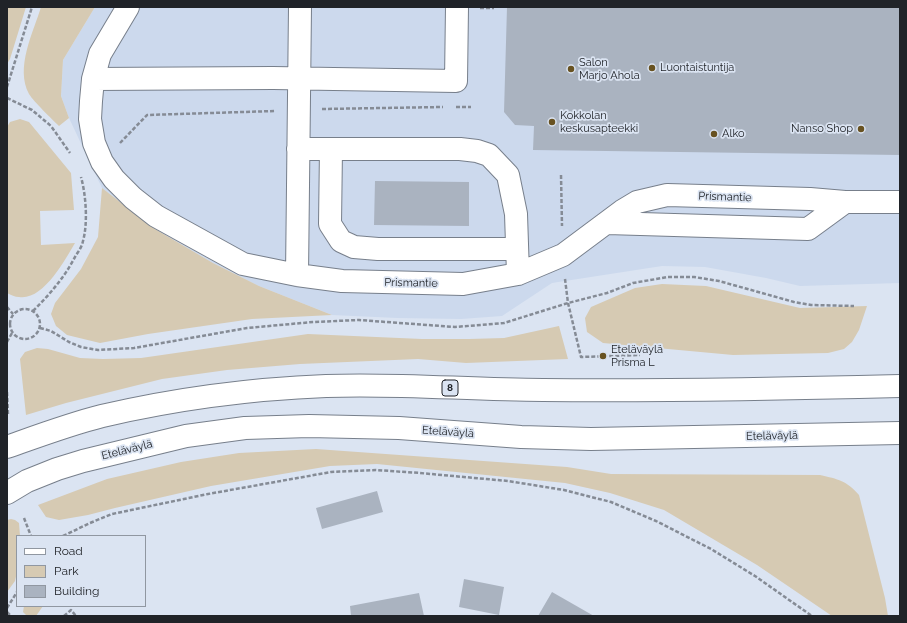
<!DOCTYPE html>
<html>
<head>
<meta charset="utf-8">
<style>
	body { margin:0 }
	#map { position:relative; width:907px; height:623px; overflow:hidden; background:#dbe4f2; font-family:Raleway,sans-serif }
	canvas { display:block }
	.frame { position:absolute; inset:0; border:8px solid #202328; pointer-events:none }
	.legend { position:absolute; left:16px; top:535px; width:130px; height:72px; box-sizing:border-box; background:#dbe4f2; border:1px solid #9097a1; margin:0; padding:5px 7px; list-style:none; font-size:12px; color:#202328 }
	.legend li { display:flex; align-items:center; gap:8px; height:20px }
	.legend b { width:20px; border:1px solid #9097a1 }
</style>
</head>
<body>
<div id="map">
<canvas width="907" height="623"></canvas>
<div class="frame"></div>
<ul class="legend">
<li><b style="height:5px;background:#fff"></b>Road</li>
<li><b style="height:11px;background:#d6cab3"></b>Park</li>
<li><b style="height:11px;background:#aab3c0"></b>Building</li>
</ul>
</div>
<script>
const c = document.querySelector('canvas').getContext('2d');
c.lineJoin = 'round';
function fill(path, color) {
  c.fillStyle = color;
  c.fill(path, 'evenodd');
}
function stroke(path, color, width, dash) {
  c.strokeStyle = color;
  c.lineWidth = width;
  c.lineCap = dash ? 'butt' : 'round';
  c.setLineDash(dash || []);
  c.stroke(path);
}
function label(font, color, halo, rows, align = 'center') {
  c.font = font + ' Raleway,sans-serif';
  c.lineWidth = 3.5;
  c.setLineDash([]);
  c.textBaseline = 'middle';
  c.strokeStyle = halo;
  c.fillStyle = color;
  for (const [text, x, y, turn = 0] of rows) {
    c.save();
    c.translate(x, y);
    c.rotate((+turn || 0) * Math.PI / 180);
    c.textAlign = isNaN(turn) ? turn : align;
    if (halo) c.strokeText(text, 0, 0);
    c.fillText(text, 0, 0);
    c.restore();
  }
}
const built = new Path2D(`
	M95,7H900V283L800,286L766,278L705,267L662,266L552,283L502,316L461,319L397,318L332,315L259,286L213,263L155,229L102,188L69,118L61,96L63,60Z`);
const green = new Path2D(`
	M7,7H26L10,59L7,64Z
	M41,7H95L63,60L61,96L69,118L59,126C52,119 34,102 29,94C15,68 33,33 41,7Z
	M20,119L29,122L71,173L74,210L40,211L41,245L75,243C65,260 43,301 19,297C15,297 11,295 7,293V127L10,122Z
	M102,188L155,229L213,263L259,286L332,315L252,319L148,334L100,343L67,335L56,326L51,314L55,303L81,269L98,237Z
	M662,284L706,286L800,308L867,306L859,330L852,342L844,349L828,353L733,355L603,343L587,332L585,318L591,307L635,288Z
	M559,326L568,359L466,363L418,359L300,364L227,370L162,379L66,403L26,415L20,359L25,352L37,348L48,349L80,358L103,359L141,358L308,334L422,339H469L504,338Z
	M316,449L567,467L611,474L820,475C838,479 847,481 859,495L885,598L888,616H832L757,565L664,510L610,493L565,483L377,464L330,466L211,486L115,508L88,515L59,520L46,517L38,505L107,479L181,462L239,453Z
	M11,519L15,520L19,523L20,536H17V572L15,581L7,592V520Z
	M24,606H43L36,616H27L23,612Z`);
const building = new Path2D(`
	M507,7H900V155L533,150L534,126L515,125L504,112Z
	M375,181L469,182V226L374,225Z
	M377,491L383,512L322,529L316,508Z
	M464,579L504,587L499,615L459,607Z
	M552,592L594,616H538Z
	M419,593L424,616H351L350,606Z`);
const path = new Path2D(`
	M480,8H494
	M7,87L32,7
	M7,98L32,110L51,126L70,153
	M456,107H471
	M322,109L443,107
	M120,143L147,115L275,111
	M561,175L562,226
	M565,279L568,303L581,357L640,355
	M7,307L13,314
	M10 324a15 15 0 1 1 30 0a15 15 0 1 1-30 0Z
	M33,311C50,294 65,277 76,255C79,251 82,246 83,241C88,223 86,195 81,177
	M40,328L51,331L69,342L81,347L98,350L134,348L247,328L313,322L359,320L455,327L504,323L568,303L607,293L633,283L668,277H694L719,281L794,302L811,305L854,306
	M7,342L12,333
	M7,392L8,414
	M24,518L31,536
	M63,536L90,523L112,514L208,494L331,472L376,470L420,473L508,481L564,490L611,502L656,521L711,549L755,576L812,616
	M7,608L17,592
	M7,612L11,616
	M64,616L71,610L76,616`);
const minor = new Path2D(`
	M128,7L100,54L93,79L91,101L90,119L94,143L102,162L114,179L133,198L156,216L243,264L297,275L342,281L463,284L518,274L563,255L622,211L637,202L667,195L810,199L845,202H900
	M93,79L273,78L456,81L457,7
	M298,149H460L477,151L489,155L508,175L516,214L518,274
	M331,149L330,224L341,241L354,247L378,249H517
	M607,223L808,229L845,202
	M297,275L300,7`);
const highway = new Path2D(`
	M7,447C38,436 70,424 102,416C175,399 250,389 326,386C398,383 470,390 543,390C662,391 781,389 900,386
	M7,493L27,481L57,469L83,461L186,436L245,428L309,426L399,428L521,437L591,439L900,433`);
const markers = [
	[652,68,4,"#685221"],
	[571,69,4,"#685221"],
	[552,122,4,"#685221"],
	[861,129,4,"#685221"],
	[714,134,4,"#685221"],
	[603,356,4,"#685221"]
];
const shields = [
	[450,388,16]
];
const shieldNames = [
	["8",450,388]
];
const poiNames = [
	["Salon",579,63],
	["Marjo Ahola",579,76],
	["Luontaistuntija",660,68],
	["Kokkolan",560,116],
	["keskusapteekki",560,129],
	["Nanso Shop",853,129,"right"],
	["Alko",722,134],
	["Eteläväylä",611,350],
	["Prisma L",611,363]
];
const streetNames = [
	["Prismantie",725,197,2],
	["Prismantie",411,283,1],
	["Eteläväylä",448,432,4],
	["Eteläväylä",772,436,-1],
	["Eteläväylä",127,450,-14]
];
fill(built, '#ccd9ed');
fill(green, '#d6cab3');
fill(building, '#aab3c0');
stroke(minor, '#777f8b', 24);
stroke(highway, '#777f8b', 24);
stroke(path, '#858b95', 2.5, [4, 2]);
stroke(minor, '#fff', 22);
stroke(highway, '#fff', 22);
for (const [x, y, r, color] of markers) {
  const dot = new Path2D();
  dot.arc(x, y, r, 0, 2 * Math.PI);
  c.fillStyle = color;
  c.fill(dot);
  stroke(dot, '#dbe4f2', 1.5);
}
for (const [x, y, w] of shields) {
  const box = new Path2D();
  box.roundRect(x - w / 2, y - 8, w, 16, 3);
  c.fillStyle = '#dbe4f2';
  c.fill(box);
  stroke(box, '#202328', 1);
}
label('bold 10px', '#202328', null, shieldNames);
label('11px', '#202328', '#dbe4f2', poiNames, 'left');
label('11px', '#202328', '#dbe4f2', streetNames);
</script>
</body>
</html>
